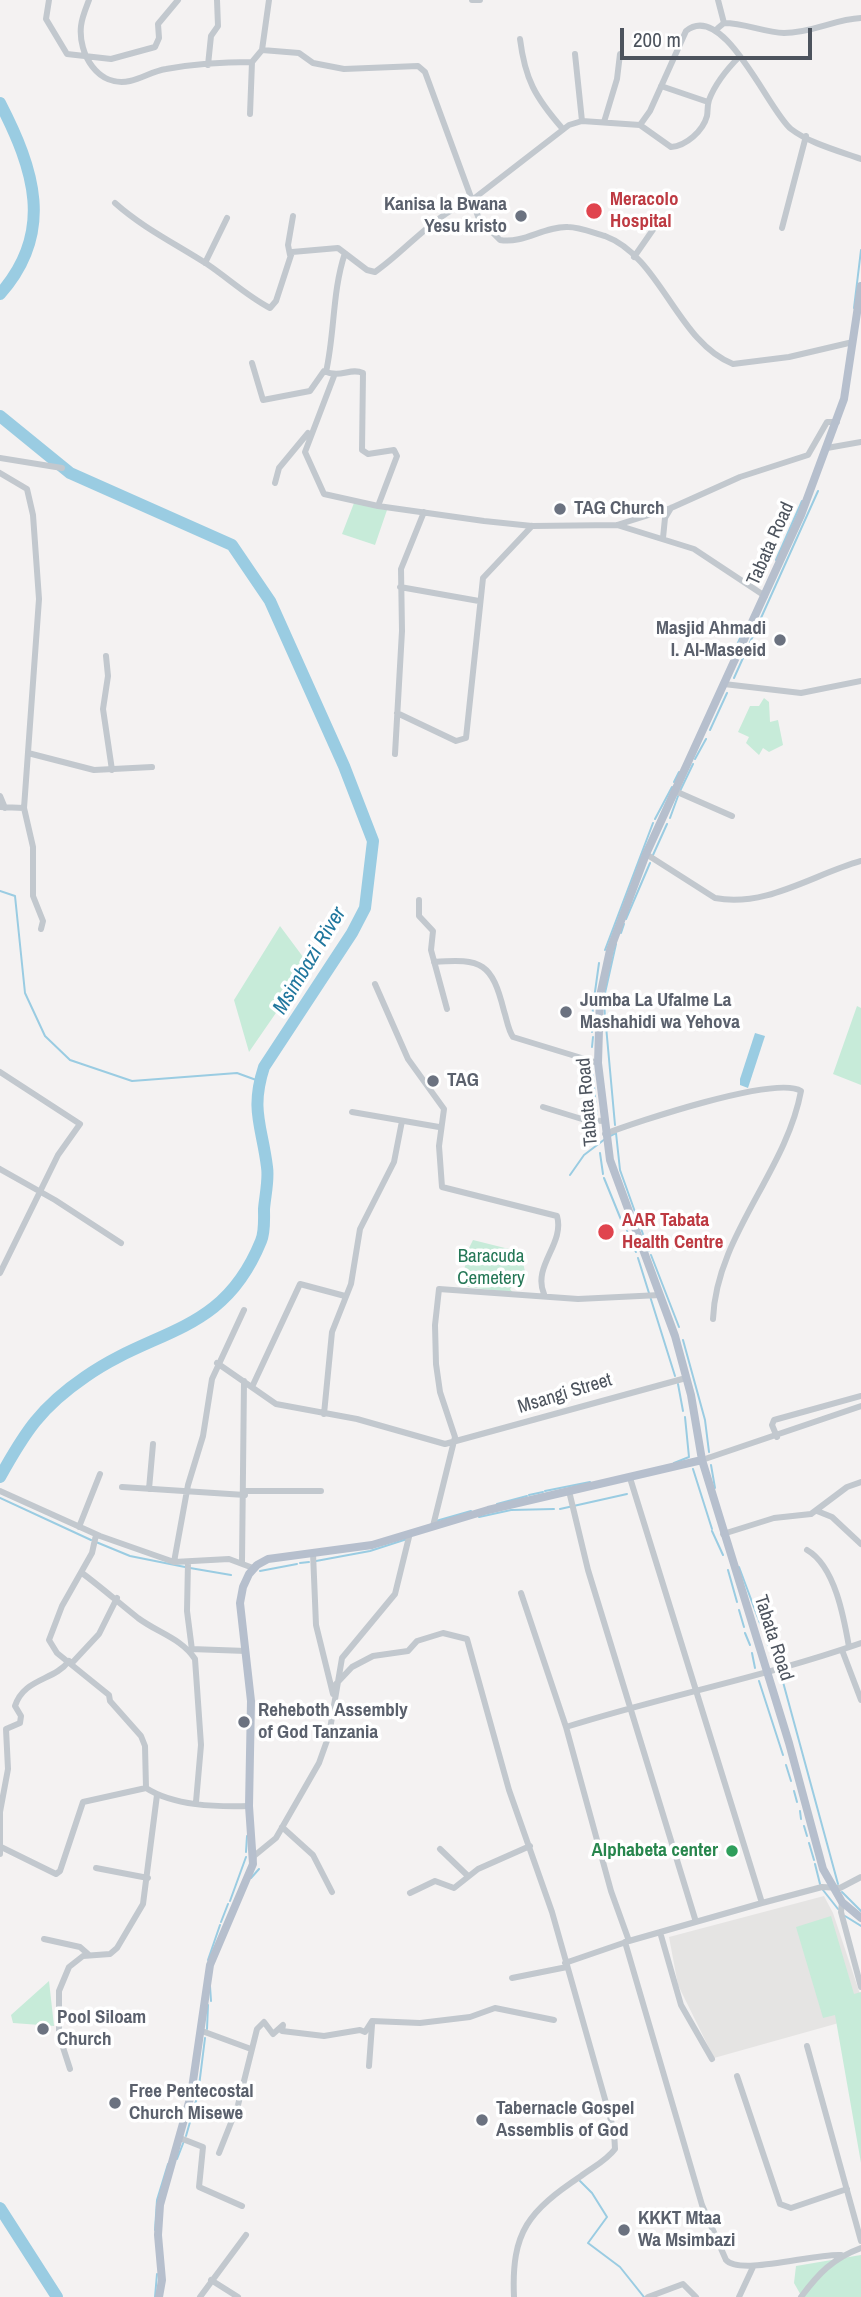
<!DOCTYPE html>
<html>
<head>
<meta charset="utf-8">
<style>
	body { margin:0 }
	#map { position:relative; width:861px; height:2297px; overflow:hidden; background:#f4f2f2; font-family:"Archivo Narrow",sans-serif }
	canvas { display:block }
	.scale { position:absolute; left:620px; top:28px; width:192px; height:32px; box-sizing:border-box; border:4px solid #4c535d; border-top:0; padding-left:9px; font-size:21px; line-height:24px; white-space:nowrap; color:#4c535d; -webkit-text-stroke:5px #fff; paint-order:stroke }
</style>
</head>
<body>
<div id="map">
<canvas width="861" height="2297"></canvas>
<div class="scale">200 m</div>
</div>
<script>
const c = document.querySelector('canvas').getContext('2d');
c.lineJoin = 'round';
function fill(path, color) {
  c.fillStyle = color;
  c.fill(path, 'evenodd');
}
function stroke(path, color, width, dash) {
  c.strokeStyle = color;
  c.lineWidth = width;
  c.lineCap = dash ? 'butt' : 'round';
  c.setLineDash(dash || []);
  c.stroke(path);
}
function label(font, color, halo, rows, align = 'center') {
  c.font = font + ' "Archivo Narrow",sans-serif';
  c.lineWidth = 7;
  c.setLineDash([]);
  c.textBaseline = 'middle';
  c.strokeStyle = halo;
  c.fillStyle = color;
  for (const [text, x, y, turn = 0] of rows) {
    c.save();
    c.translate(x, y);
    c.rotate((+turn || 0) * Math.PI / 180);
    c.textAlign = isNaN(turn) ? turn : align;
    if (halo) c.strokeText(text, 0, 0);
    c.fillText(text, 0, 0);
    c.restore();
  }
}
const education = new Path2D(`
	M824,1896L833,1913L861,1997L853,2019L714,2058L678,1985L669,1937Z`);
const green = new Path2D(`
	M354,503L387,510L375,545L342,534Z
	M764,698L769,702L770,722L778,720L783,745L769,752L763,748L759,755L746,743L749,737L738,732L750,706H759Z
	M280,926L309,965L249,1052L234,1000Z
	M857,1006L861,1008V1085L833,1074Z
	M473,1240L521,1252L525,1272L510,1289L513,1293L462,1286L467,1252Z
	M831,1916L854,1994L861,1992V2163L835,2015L823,2018L796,1927Z
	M49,1981L54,2026L13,2023L11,2015Z
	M861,2255V2297H802L794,2283L796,2266Z`);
const water = new Path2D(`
	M755,1033L765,1036L748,1088L740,1085V1079Z`);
const stream = new Path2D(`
	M854,308L861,250
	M776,560L802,501
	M734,651L744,630
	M734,678L818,491
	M710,730L727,693
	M695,759L706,739
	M674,782L679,772
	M680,791L693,764
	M670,818L678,796
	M655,819L672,787
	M653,855L667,824
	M0,891L15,896L25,993L45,1036L70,1060L132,1081L237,1073L259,1081
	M626,919L650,863
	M621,933L624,924
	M605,950L653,823
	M605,993L616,944
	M594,999L599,963
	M604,999L605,1018
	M606,1026L615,1125
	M592,1032L593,1005
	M592,1047L593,1037
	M592,1065L597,1118
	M597,1132L598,1142
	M610,1136L616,1133L620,1170L649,1251
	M600,1153L603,1174
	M570,1175L584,1155L605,1139
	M604,1178L624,1227
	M627,1231L636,1252
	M651,1255L679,1327
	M638,1258L675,1376
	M683,1340L705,1420L709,1452
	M678,1384L683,1411
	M674,1463L689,1457L685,1417
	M711,1465L715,1488
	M693,1469L712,1529
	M545,1491L590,1482
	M529,1495L543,1492
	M0,1498L91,1540
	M497,1504L527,1496
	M560,1509L627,1494
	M479,1517L511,1510L554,1509
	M436,1521L471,1511
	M712,1531L723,1555
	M96,1542L130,1556L185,1567
	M316,1561L370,1551L407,1539
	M300,1563L309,1562
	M739,1567L761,1626
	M190,1568L231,1575
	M728,1570L737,1602
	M260,1571L297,1564
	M739,1610L744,1627
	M745,1633L750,1645
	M766,1640L776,1663
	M752,1653L755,1668
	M759,1681L783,1755
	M783,1682L838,1884
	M786,1765L791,1781
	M794,1791L797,1802
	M800,1811L801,1819
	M804,1826L807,1836
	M809,1843L814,1860
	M246,1852L247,1836
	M815,1864L820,1884
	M251,1878L259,1869
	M823,1890L838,1909
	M842,1892L861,1911
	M230,1901L246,1857
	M845,1916L861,1926
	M221,1922L228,1904
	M208,1960L220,1925
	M210,1986L211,2001
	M207,2029L208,2005
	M186,2136L198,2094L205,2038
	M177,2159L184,2141
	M580,2181L592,2193L607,2217L588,2243L620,2267L644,2297
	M155,2230L157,2200L168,2164
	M155,2297L157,2274`);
const river = new Path2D(`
	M0,103C34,169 55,232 0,294
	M0,416L70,473L232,545L270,601L344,766L373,841L365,908L352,933L264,1067C250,1110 262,1126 267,1167C269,1180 265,1196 264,1209C264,1219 265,1232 261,1241C223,1335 156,1327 85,1377C41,1407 25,1432 0,1477
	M0,2208L57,2297`);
const minor = new Path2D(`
	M49,0L46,19L67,54L111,59L155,47L159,38L158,24L178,0
	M89,0C86,8 82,17 81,26C78,54 98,88 130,81C143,78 153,71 166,69C193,64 224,62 252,62L262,50L299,53L313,63L344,69L418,66L425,72L479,219L500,240C524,244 544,226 568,227C579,227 594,233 605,236C661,257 677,342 733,364L789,357L853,342
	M472,0H480
	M718,0L724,23
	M718,28L724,23C744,23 764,32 784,33C812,33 835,19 861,18
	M520,39C525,79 535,97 562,128
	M262,50L269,0
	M575,54L582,121
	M208,65L211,36L218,26L217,0
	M661,86L708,102
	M250,114L252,62
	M604,122L617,79L620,54
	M640,125L650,111L686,31C724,0 769,112 791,129C809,143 839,151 861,159
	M115,203C143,228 176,244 207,264C228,278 247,296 270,308L276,301L292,252L338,248L367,270L375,272C408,249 433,215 472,200L569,125L582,121L640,125L671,147C686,146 703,131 707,116C708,111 707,106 709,100C715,84 728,68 740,56
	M782,228L806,136
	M290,255L288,245L293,216
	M634,257L659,221
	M205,263L227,218
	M252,363L263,400L310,391L324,371C341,379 350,367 363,373L362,450L368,454L394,450L397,456L378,506
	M326,372C335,332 332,292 345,253
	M334,376L305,452L324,494L378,506L484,521L532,526L617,525L671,508L740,477L808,455L827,422H837
	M827,448L861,442
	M0,458L62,468
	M0,473L27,489L33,515L39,599L24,808L33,847V896L43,921L41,929
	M275,483L279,468L308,433
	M617,525L694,549L765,596
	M663,538L665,518L671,508
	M400,587L479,601
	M106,656L108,676L103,709L112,770
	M724,684L801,693L861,681
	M397,713L456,741L466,738L483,578L532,526
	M28,753L94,770L152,767
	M395,754L402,631L401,569L424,512
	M675,791L732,816
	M0,796L5,808
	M0,807L24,808
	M646,854L715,898C766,908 814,874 861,861
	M419,900V916L433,931L431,950L447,1009
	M434,962C482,958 492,963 504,1011C507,1020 508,1030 513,1037L598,1063
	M375,984L408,1059L444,1109L439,1146L442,1187L557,1216C565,1244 532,1266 544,1294
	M0,1072L80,1124L58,1155L0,1273
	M543,1107L585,1120L604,1121
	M352,1112L439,1127
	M605,1134C636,1122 776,1075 801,1091C786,1172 716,1236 713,1319
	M0,1169L55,1200L121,1243
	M217,1363L276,1404L357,1419L445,1444L686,1378
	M252,1387L300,1284L345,1296
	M324,1414L332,1332L351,1284L360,1229L394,1162L402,1121
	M777,1437L772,1425L774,1420L861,1396
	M702,1460L861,1406
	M630,1478L762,1903
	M122,1487L245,1495
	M149,1489L153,1444
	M0,1491L100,1536L174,1562L229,1559L253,1568
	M245,1491H321
	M569,1491L588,1570L696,1922
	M817,1511L832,1517L861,1544
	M433,1526L455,1437L440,1392L436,1364L435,1325L439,1289L578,1299L660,1295
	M79,1527L100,1474
	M723,1534L774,1518L811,1514L847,1487L861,1482
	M96,1535L92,1553L62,1606L49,1640L57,1653L109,1695L110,1701L141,1736L145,1746L146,1788
	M807,1550C835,1566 844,1618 849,1647
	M313,1553L316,1625L333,1694
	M174,1562L188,1485L203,1436L212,1379L244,1310
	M188,1562L187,1611L192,1650
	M242,1562L244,1381
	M82,1573C101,1587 119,1603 138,1618C158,1633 181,1638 195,1659L201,1745L196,1802
	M521,1593L566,1727L611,1891L629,1941
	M191,1649L246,1651
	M842,1650L861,1700
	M72,1663L99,1634L117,1598
	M336,1684L352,1667L373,1656L408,1651L417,1641L443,1633L467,1639L509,1790L552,1912L614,2131L615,2149C606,2161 593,2167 581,2176C529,2211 511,2231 514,2297
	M566,1727C664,1696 764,1677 861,1643
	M282,1827L313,1855L332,1892
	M1,1847L56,1874L60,1871L83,1802L146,1788C174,1806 216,1807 249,1806
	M440,1849L468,1876
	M0,1854V1812L8,1769L6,1729L20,1723L21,1716L15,1706C24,1678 54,1681 69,1661
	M253,1862L254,1856L276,1838L319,1763L329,1735L342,1658L395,1594L409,1537
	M96,1868L148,1878
	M410,1893L435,1881L454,1888L478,1869L530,1846
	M842,1902L841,1912L861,1987
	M660,1932L681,2005L712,2059
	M44,1939L80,1947L88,1954
	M625,1942L702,2205L726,2260C740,2276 815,2253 841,2255
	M565,1963L629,1941L762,1903L822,1887L840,1888L861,1877
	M512,1978L567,1967
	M202,2031L251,2049
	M807,2046L861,2241
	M369,2066L372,2025
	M70,2069L59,2035V1991L69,1967L83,1956L110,1954L117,1948L143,1904L157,1795
	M737,2076L780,2204L791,2208L847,2189
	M180,2138L203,2147L199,2187L242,2206
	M219,2153L238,2105L257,2029L264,2022L273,2034L283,2025L282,2031L324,2036L360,2030L365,2032L372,2021L420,2023L470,2017L495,2008L554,2020
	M211,2280L238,2297
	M200,2297L246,2235
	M648,2297L683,2284L696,2297
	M739,2297L753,2267
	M801,2297C818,2274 833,2258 861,2248`);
const major = new Path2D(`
	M861,286L844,399L801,515L646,854L610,950L600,996L598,1063L610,1160L675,1336L691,1395L702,1460L789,1743L823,1869L842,1902L861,1918
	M159,2297L162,2280L158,2235L160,2205L191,2095L210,1965L253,1864L249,1806L251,1701L240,1603L243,1587L249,1574L257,1565L268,1559L372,1545L488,1510L702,1460`);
const markers = [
	[594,211,9,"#e0444e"],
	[521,216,7,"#6b7280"],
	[560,509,7,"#6b7280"],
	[780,640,7,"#6b7280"],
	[566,1012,7,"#6b7280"],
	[433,1081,7,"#6b7280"],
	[606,1232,9,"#e0444e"],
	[244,1722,7,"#6b7280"],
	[732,1851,7,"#2e9e5b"],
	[43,2029,7,"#6b7280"],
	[115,2103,7,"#6b7280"],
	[482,2120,7,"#6b7280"],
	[624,2230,7,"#6b7280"]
];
const healthNames = [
	["Meracolo",610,200],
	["Hospital",610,222],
	["AAR Tabata",622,1221],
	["Health Centre",622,1243]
];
const worshipNames = [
	["Kanisa la Bwana",507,205,"right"],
	["Yesu kristo",507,227,"right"],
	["TAG Church",574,509],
	["Masjid Ahmadi",766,629,"right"],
	["I. Al-Maseeid",766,651,"right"],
	["Jumba La Ufalme La",580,1001],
	["Mashahidi wa Yehova",580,1023],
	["TAG",447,1081],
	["Reheboth Assembly",258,1711],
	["of God Tanzania",258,1733],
	["Pool Siloam",57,2018],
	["Church",57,2040],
	["Free Pentecostal",129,2092],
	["Church Misewe",129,2114],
	["Tabernacle Gospel",496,2109],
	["Assemblis of God",496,2131],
	["KKKT Mtaa",638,2219],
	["Wa Msimbazi",638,2241]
];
const streetNames = [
	["Tabata Road",771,544,-66],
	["Tabata Road",588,1102,-95],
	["Msangi Street",565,1394,-17],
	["Tabata Road",773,1638,72]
];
const parkNames = [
	["Baracuda",491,1257],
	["Cemetery",491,1279]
];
const leisureNames = [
	["Alphabeta center",718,1851]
];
const waterNames = [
	["Msimbazi River",310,961,-59]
];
fill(education, '#e5e4e3');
fill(green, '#c7ebd9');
fill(water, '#9acce2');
stroke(stream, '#9acce2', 2);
stroke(river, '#9acce2', 12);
stroke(minor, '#c2c8ce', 6);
stroke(major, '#b6bfcd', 8);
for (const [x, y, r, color] of markers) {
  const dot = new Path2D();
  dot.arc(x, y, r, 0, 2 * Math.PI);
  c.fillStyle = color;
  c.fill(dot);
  stroke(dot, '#fff', 2.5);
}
label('bold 19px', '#be3a42', '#fff', healthNames, 'left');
label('bold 19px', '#5b616d', '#fff', worshipNames, 'left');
label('19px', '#4c535d', '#fff', streetNames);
label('19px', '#247756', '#fff', parkNames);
label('bold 19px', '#27864d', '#fff', leisureNames, 'right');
label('italic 21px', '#1f769d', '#fff', waterNames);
</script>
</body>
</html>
